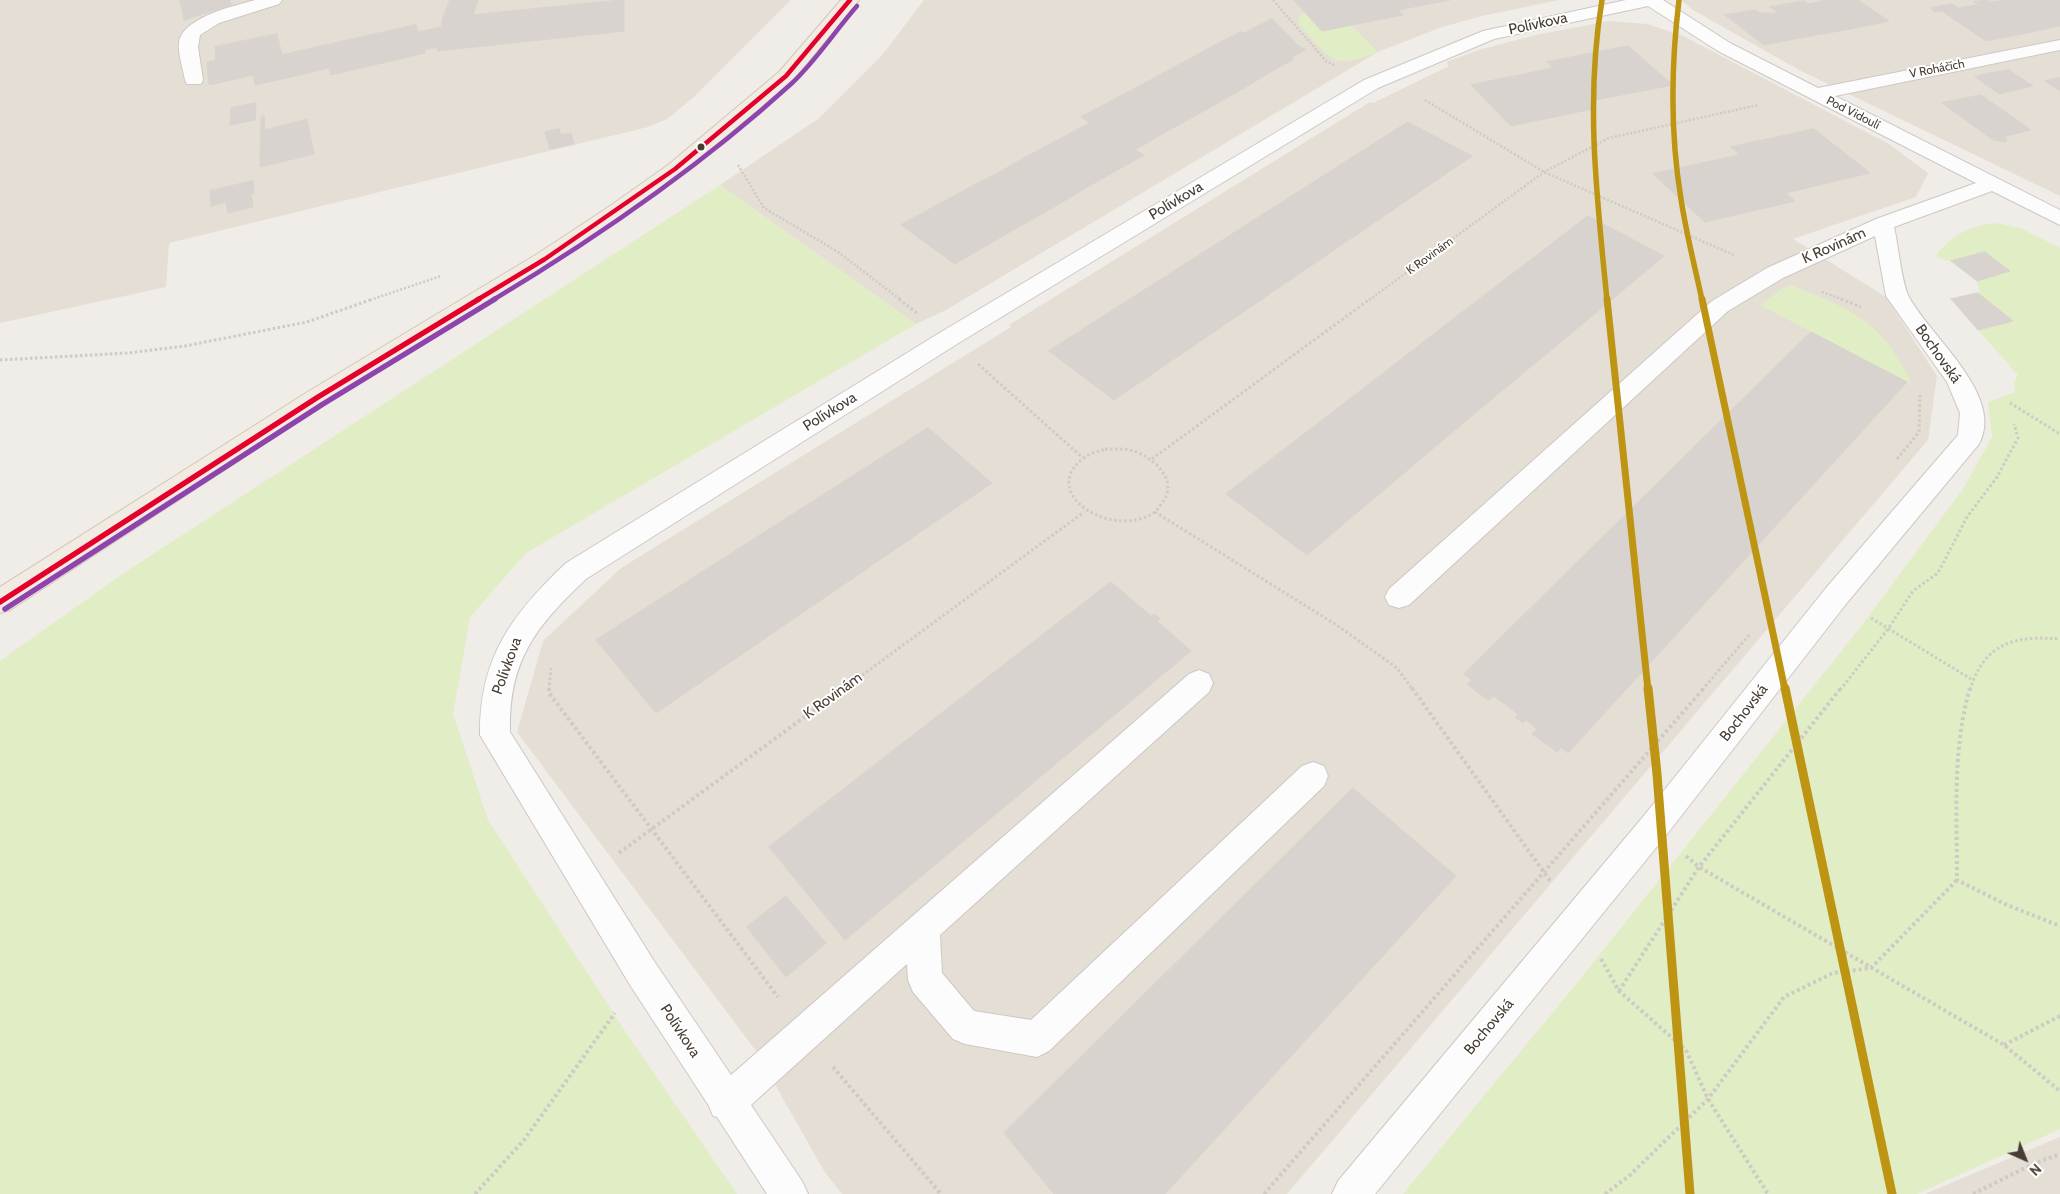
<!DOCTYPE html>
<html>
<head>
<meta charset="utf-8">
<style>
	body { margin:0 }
	#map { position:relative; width:2060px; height:1194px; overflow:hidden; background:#f0ece8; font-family:Cabin,sans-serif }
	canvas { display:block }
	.north { position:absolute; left:2000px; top:1134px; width:50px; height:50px; -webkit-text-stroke:4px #fff; paint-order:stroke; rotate:136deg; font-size:14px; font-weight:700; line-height:20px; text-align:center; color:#473d33 }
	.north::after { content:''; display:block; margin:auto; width:18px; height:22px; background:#473d33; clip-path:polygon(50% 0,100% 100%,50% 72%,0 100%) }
</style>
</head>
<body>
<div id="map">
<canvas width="2060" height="1194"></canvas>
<div class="north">N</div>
</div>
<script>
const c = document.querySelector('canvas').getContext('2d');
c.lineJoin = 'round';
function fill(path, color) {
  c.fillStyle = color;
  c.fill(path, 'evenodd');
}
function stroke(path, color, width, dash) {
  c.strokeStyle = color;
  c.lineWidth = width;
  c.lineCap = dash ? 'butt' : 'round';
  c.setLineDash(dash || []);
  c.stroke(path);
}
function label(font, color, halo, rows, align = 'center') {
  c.font = font + ' Cabin,sans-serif';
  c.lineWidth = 4;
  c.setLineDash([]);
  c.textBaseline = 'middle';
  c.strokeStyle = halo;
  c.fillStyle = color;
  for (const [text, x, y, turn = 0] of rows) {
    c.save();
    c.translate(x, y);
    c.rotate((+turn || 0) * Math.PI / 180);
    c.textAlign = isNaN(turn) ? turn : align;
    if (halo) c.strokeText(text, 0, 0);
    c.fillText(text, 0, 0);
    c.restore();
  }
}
const residential = new Path2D(`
	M0,0H791L695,96L667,119L648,127L169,243L166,287L0,323Z
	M924,0H1559L1482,16L1439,28L1378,52L946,310L916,324L720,185L818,119L883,54Z
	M1681,0H2060V196L1799,70L1693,10Z
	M1609,21L1647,24L1683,36L1889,144L1928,173L1916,197L1793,239L1886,297L1937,376L1928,440L1287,1194H842L824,1171L756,1051L517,732L543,641L621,568L1011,327L1009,325L1370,102L1373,103L1449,66L1446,62L1482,49L1536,35Z
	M2060,1137V1194H1925Z`);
const green = new Path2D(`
	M1305,11L1322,31L1351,25L1378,52C1331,72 1330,58 1299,24V17Z
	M720,185L916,324L526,553L470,617L453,714L488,820L623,1028L737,1194H0V661L121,575Z
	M1997,223L2020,228L2060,248V1129L1917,1194H1403L1577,983L1859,629L1963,489L1992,437L1988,402L2015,392L2014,382L2018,375L1978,330L2012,321L1978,293L1980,292L1977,281L2009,270L1985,252C1970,256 1948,268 1936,255C1955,233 1967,227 1997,223Z
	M1791,285C1837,304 1873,315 1899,360C1903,368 1909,375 1910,384L1760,305L1783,288Z`);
const building = new Path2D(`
	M183,0H230L231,5L184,20L180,1Z
	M450,0H478L473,15L443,18Z
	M624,0V31L437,51L443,18Z
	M1294,0H1388L1403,15L1322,31Z
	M1388,0H1450L1398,10Z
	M1822,0H1858L1889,21L1860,27Z
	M1987,0L1992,2L2006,0L2050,28L2022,34L1974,2Z
	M2006,0H2041L2060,12V26L2050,28Z
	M2041,0H2060V12Z
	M1804,1L1808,4L1824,1L1860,27L1828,33L1787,4Z
	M1787,4L1828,33L1794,39L1760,13H1778L1770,7Z
	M1952,4L1958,8L1977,5L2022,34L1986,41L1942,11L1934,12L1931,8Z
	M1755,10L1760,13L1794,39L1764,45L1725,15Z
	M1272,19L1299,46L1306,50L1292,57L1245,33Z
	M416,25L418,32L441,27L438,47L424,50L425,53L331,75L329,68L295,76L291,53Z
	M1241,32L1244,33L1294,59L1269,73L1215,45Z
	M277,34L282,55L291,53L295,76L255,85L253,75L209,85L207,62L216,60L215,47Z
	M1215,45L1269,73L1244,88L1190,59Z
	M1628,46L1673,85L1590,101L1547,62Z
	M1190,59L1244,88L1218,103L1164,73Z
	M1554,68L1597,108L1511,126L1471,85Z
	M2009,70L2033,86L2015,90L1990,73Z
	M1164,73L1218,103L1191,118L1138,87Z
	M1990,73L2015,90L1999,94L1975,77Z
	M2060,78V91L2045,81Z
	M1138,87L1191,118L1164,133L1110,102Z
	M1981,95L2031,130L2005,136L2007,140L2005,142L1993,140L1942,103Z
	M1110,102L1164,133L1135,150L1081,117Z
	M256,103L255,120L230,125L231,108Z
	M264,116L265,130L307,119L314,154L260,167L261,117Z
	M1408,122L1472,156L1114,400L1049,351Z
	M1090,123L1135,150L1144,155L1114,172L1060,139Z
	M559,129L561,135L571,133L574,144L550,149L545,132Z
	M1814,129L1870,173L1785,193L1731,147Z
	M1060,139L1114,172L1084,189L1030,155Z
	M1030,155L1084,189L1054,207L1000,172Z
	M1740,155L1795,201L1705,222L1653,174Z
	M1000,172L1054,207L1022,225L969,188Z
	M253,181L254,193L251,194L253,207L228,213L226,202L211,206L210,191Z
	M969,188L1022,225L989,244L936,206Z
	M936,206L989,244L955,264L901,225Z
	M1588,216L1664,256L1604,306L1527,263Z
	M1985,252L2010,271L1977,281L1951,261Z
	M1527,263L1604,306L1539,360L1460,314Z
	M1978,293L2013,321L1978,330L1951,299Z
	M1460,314L1539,360L1468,419L1389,369Z
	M1811,332L1907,382L1568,753L1561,747L1557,752L1532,734L1537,729L1526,720L1523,723L1515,717L1518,714L1494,696L1488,700L1467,684L1472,680L1464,674Z
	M1389,369L1468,419L1391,484L1311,429Z
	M928,428L992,483L656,713L596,640Z
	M1311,429L1391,484L1307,555L1226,494Z
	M1111,582L1151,616L1155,614L1160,619L1157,621L1191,651L845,940L769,847Z
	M1353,788L1456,876L1165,1194H1054L1004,1133Z
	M786,896L826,943L786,977L747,927Z`);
const pathFar2 = new Path2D(`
	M1273,0L1326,61L1334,65
	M1425,100L1544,172L1734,255
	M738,165L764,208L838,252L901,300
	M1822,292L1844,300
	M370,300L441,276
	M1369,300L1544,172L1609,138L1758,105`);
const pathFar1 = new Path2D(`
	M899,299L918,314
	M1841,299L1861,307
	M0,360L128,353L185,346L307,322L373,299
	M978,364L1083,458
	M2010,403L2060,434
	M1105,449C1117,449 1128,448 1139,453C1158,462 1178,482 1162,503C1159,507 1157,511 1152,514C1107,539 1038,491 1084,458C1090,453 1098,452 1105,449Z
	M1152,459L1370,299
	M1897,459L1919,432L1920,395
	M1155,512L1335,624L1397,668L1413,690
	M1871,618L1971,679
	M549,690L551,668
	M842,690L1084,512
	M1702,690L1750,634
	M1840,690L1888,629L1913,591L1938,573L1967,517L1997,477L2018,438L2014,424
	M1970,690C1984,643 2015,635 2060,639`);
const path = new Path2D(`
	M549,688V693L778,997
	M1412,688L1551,882
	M1970,688C1952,749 1957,817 1957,880L2007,905L2060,926
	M619,853L844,688
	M1686,856L1699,867L2004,1045L2060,1091
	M1601,959L1619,991L1686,1050L1708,1099L1768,1194
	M1619,991L1699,867L1841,688
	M2004,1045L2060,1016
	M833,1067L941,1194
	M475,1194L524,1140L615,1013
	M1264,1194L1704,688
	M1605,1194L1629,1176L1708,1099L1784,997L1833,973L1871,968L1957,880
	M1973,1194L2033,1164L2060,1154`);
const minor = new Path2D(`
	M255,0H282L279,4L219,23L200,35L198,47L203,80L201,84H187L185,80C183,68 176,49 180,38C189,16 234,6 255,0Z
	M1626,0H1663L1730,43L1818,88L2060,40V50L1835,96L2060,210V225L1992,191L1894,227C1898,244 1902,282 1908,295C1927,334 2006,395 1979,444L1846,604L1664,838L1375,1194H1332L1338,1181L1642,818L1826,588L1958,435L1960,413L1947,382L1886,296L1875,236L1783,278L1728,311L1409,605L1399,608L1389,605L1385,597L1389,589L1712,301L1767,268L1876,219L1976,183L1718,51L1648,6L1494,39L1378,88L957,344L586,579C536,626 508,661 510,732L654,961L731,1075L1189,674L1199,670L1209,674L1213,683L1209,692L940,935L942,973L974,1011L1031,1020L1302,766L1313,762L1324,766L1328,776L1324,786L1049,1051L1037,1057L965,1044L953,1039L913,992L908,980L907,964L751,1105L802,1181L808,1194H767L717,1117L713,1116L709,1106L630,985L480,735C479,658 512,614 566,563L941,332L1364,80L1483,31Z`);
const major = new Path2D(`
	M841,0H859L793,80L682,173L621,218L553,264L327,403L10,610L0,613V587L309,391L537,254L607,208L668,165L779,72Z`);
const bus1Far1 = new Path2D(`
	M477,300L545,259L675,169L786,76L850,0`);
const bus1 = new Path2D(`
	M0,602L318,397L479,299`);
const bus2Far1 = new Path2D(`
	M493,300C598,237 700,167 791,84C815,62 835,31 857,6`);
const bus2 = new Path2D(`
	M5,609L323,404L495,299`);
const metro1Far2 = new Path2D(`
	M1602,0C1585,101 1597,199 1607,300
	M1679,0C1671,66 1670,133 1681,199C1686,233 1695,267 1702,300`);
const metro1Far1 = new Path2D(`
	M1607,299L1648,690
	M1702,299L1785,690`);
const metro1 = new Path2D(`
	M1648,688L1657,774L1690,1194
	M1785,688L1892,1194`);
const markers = [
	[701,147,4.5,"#473d33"]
];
const farStreetnames = [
	["V Roháčích",1937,69,-11],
	["Pod Vidoulí",1853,113,27],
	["K Rovinám",1430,256,-36]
];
const streetNames = [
	["Polívkova",1538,24,-12],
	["Polívkova",1176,201,-31],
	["K Rovinám",1834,246,-24],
	["Bochovská",1938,354,55],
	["Polívkova",830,412,-32],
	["Polívkova",507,666,-70],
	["K Rovinám",833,696,-36],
	["Bochovská",1744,713,-52],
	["Bochovská",1489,1027,-50],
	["Polívkova",680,1031,57]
];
fill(residential, '#e5ded4');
fill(green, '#e1edc5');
fill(building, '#d8d3cf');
stroke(building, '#d8d3cd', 1);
stroke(minor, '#ccc8c4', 2);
stroke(major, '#d4c7b3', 2);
stroke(pathFar2, '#cecac6', 2.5, [2, 2]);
stroke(pathFar1, '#cecac6', 3, [2.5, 2.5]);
stroke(path, '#cecac6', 4, [3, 3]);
fill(minor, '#fdfcfc');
fill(major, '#f1ebe2');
stroke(bus1Far1, '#e4002b', 4.5);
stroke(bus1, '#e4002b', 5.5);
stroke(bus2Far1, '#8e44ad', 4.5);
stroke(bus2, '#8e44ad', 5.5);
stroke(metro1Far2, '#bd9512', 5.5);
stroke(metro1Far1, '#bd9512', 7);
stroke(metro1, '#bd9512', 9);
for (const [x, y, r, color] of markers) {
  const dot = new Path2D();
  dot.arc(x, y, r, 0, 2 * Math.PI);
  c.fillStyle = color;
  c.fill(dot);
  stroke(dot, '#fff', 2);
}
label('12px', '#473d33', '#fff', farStreetnames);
label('15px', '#473d33', '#fff', streetNames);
</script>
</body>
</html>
